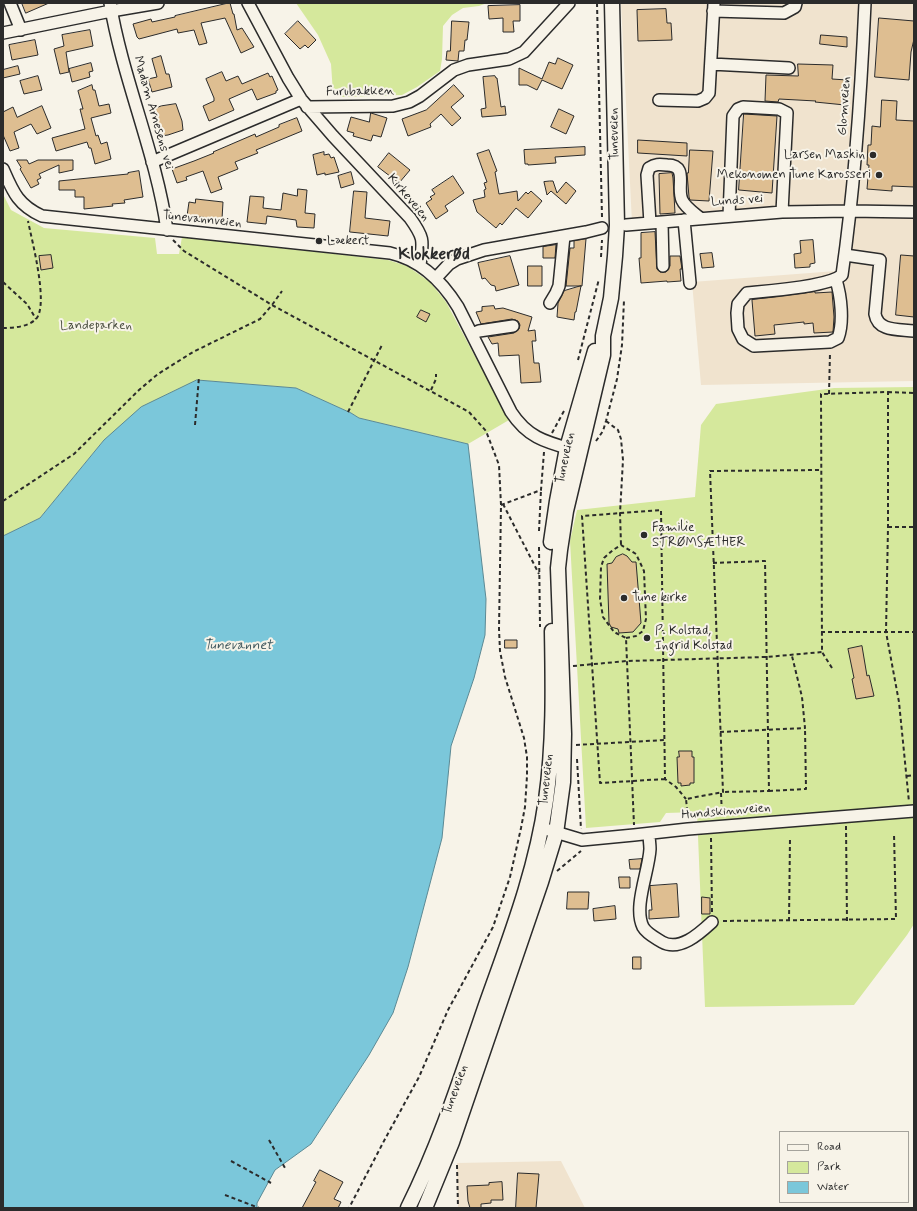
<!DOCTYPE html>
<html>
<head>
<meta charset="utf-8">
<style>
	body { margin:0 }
	#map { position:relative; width:917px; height:1211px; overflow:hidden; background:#f7f3e8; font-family:Mynerve,sans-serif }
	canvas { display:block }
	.frame { position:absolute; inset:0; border:4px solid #2b2b2b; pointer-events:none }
	.legend { position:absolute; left:779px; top:1131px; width:130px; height:72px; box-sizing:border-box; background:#f7f3e8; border:1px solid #a5a39c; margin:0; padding:5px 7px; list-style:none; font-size:12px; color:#2b2b2b }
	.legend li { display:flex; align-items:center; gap:8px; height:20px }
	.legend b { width:20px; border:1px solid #a5a39c }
</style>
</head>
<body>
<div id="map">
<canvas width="917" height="1211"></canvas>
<div class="frame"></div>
<ul class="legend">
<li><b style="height:5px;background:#f7f3e8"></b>Road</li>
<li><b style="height:11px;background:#d5e89c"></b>Park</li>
<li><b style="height:11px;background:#7bc7da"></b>Water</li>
</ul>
</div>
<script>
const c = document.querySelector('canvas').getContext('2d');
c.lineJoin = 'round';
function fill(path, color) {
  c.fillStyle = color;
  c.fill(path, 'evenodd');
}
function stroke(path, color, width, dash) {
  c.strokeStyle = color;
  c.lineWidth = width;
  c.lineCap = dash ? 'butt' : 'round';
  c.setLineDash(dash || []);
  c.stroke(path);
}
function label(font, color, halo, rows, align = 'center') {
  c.font = font + ' Mynerve,sans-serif';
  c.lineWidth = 4;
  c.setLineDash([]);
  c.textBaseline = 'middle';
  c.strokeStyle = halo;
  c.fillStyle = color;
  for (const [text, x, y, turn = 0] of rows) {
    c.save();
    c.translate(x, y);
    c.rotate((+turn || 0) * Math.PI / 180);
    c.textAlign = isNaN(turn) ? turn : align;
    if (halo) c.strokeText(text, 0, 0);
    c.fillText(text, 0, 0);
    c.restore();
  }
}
const built = new Path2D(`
	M621,3H914V381L701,385L692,282L836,271L843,211L632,223Z
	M561,1161L585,1208H458L457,1163Z`);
const green = new Path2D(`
	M296,3H487L479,6L463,8L452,15L443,26L442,59L440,71L417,87L402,95L343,97L333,93L331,64L318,35Z
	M3,194L11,210L44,228L155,238L157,254H179L182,237L388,260L407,266L430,282L446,302L509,420L468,444L359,418L351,413L296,388L197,380L104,440L40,518L3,536Z
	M914,387V924L907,935L854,1005L705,1007L697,812L666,813L660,822L586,828L570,541L577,510L695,497L701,425L716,404L834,388Z`);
const water = new Path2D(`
	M197,380L296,388L351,413L359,418L468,444L486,599L485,635L474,678L451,746L442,838L408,967L393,1013L369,1055L311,1144L275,1170L257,1203V1208H3V536L40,518L104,440L141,407Z`);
const building = new Path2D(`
	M22,3H49L26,13Z
	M230,3L233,14H234L237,30L242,28L254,47L241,53L225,18L201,23L207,43L199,45L194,30L178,33L177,29L139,39L137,37L133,24L151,19L152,22L175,17V16Z
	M520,5V21H513L514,32H503V18L489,19L488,6Z
	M666,9L667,23H671L672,40L638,41L637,10Z
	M879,18L914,21V39L911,52L909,80L875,77Z
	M298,21L316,40L308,48L305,45L300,49L285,34Z
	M452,21L469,22L467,40H465L464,51H459L458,61L446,60L447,51H450Z
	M90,30L93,46L66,52L69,72L60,74L54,49L64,46L62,35Z
	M821,35L847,37V47L820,44Z
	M35,40L38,55L12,60L9,45Z
	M161,56L166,74H169L172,87L152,92L148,79L157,77L152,59Z
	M558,58L573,65L562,89L542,80L537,90L527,85H519V68L542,79L549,62L555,64Z
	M91,63L93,71L89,72L90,77L72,82L69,69Z
	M798,64L833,65L832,79L847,80L845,105L815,102L816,101L779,99L778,102L765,101L766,75L798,76Z
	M18,66L20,74L3,78V70Z
	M222,72L226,81L238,76L242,84L268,73L270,77L272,76L278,90L276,91V93L257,100L252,89L229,99L234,110L209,121L203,106L214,101V98L206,79Z
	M38,76L42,90L24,94L20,81Z
	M495,76L496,78H497L501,107L505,106L506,115L482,117L481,109L486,108L483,77Z
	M92,85L93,90H95L99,106L109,104L111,113L91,118L96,136L98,135L101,144L107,142L111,159L95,164L91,148H89L87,142L56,151L52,138L85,129L80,109H83L78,91Z
	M454,85L464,96L451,107L461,118L452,126L441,114L430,124L431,127L408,136L402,119L426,110Z
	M882,100L897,101L896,120L914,121V187L892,186V191L867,189L869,165H867L868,145H871L872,126L880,127Z
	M176,104L182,121L183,130L168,135L160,136L153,109L161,106Z
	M42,106L51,128L37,134L31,124L14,132L19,148L10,151L3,135V112L13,107L17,117Z
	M559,109L574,116L566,134L551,127Z
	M371,113L387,118L381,137L373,135L371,141L353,136L354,133L347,131L351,117L369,122Z
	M744,114L777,116L772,193L739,190Z
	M297,118L302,131L256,150L258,153L235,162L238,169L218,177L222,189L211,193L203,171L186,177L187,180L177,183L172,169L194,161L214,153L213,152L255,134L256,137L279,127V125Z
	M638,140L687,143V156L638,153Z
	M585,147V155L555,157L556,163L528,165V164H525L524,150Z
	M489,150L497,171L495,172L499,194L517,191L518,201L526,192L528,194L531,191L542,201L528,218L516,208L502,225L500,223L496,228L477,212L473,200L485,197L484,190L486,189L484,183L487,182L477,154Z
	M690,150L713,151L709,201L690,200L689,197L687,173H688Z
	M324,152V155L329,154L331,158L334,157L339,172L325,175V173L317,175L313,155Z
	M389,153L410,170L399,183L378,167Z
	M17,160H27L29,164L38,160H73V170L59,173V165L39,174L41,178L37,180L39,184L31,188L20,169L21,168Z
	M139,171L143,197L124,200L125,203L112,204L113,206L84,209V197H75V190H59V181L128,174V173Z
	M351,172L354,184L341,188L338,176Z
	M672,173L673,178L675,213L660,214L659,174Z
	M453,176L464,193L445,206L448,211L436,219L426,203L432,199L430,197L435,194L432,190Z
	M550,181H553L557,193L566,182L576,191L566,204L551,191L547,195L544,182Z
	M298,189L307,190L305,213L315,214L314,228L297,227L296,220L267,216L266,224L247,222L250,196L264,197L263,208L281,210L283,193L297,196Z
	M354,191L367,192L365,218L390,221L388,236L350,232Z
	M196,199L223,202L222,219L187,216L189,202L195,203Z
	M655,232L657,269L660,272H666L670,266V256H680L682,269H680L681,281L667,282V281L641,283L639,258H641V233Z
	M586,239L582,286H566L570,248H574V241Z
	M813,240L815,263L810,264V267L795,268L794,254L801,253L800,241Z
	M556,245L555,258H543V247Z
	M712,253L714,267L702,268L700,254Z
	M51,255L53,268L41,270L39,256Z
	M901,255L914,256V317L896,315Z
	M510,256L519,285L496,291L495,286L491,285L485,278L482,279L478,263Z
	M528,266H542V286H528Z
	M581,286L576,312H575L574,320L557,317L558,303L564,291Z
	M815,292V293L832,292L834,317L833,332L814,333L813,323L804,324V322L774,325L775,334L755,336L752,300Z
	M494,306L495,309L503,308L532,317L528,331L535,330L536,341H532L534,363H539L541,382L521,383L519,355L499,356L498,343L492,344L488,337L514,333L519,329L520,325L518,321L512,319L481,324L476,312L482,311V307Z
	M421,310L430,314L426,322L417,317Z
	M623,554L627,556L632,562H636L641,623L633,632L619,633L618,629L611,627L609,623L607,564L612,563L616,557Z
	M505,640H517V648H505Z
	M862,646L867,676L869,675L874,696L856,699L852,679L854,678L848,649Z
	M679,751H692V757H694V783H690V785L681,786V783H678L677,757H679Z
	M642,859L640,869H630L629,860Z
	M619,877H630V888H620Z
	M677,884L679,917L649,919V910H652L650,886Z
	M568,892H589L588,909H567Z
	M702,897L710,898V914H702Z
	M615,906L616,919L594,921L593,909Z
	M633,957H641V969H633Z
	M320,1170L343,1182L334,1199L341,1202L338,1208H302L316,1182L314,1181Z
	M518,1173L539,1174L536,1208H516Z
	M502,1182L503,1200H491V1203L481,1204V1208H470L468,1201L467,1186L489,1185V1183Z`);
const path = new Path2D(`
	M597,3L602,217
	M173,240L184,251L272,305L469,412L486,431L499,465L501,505L499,629L500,651L505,677L524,738L527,757V776L525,807L521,828L510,877L493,927L448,1010L419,1077L385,1139L349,1208
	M601,257L602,240
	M3,282L27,304L36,319
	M3,328C13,328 28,327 36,319C49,305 32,241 28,221
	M578,360L599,279
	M431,390L436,379V374
	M888,392L914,393
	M829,394L830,353
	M348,412L382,345
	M606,421L618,430L621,439L623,460L620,513L621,545
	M195,425L199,377
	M552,433L564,411
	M596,441L603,431L606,421L617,379L622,345L624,300
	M3,501L74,454L139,390L158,374L193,352L260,319L272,305L282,291
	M503,504L539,574
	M501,505L541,490L544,452
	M888,527H914
	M539,531L541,490
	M539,547L540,627
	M713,563L765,561L769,791L723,792
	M821,632H914
	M626,638L636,636L643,631L646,619L644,571L636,554L621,545L613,550L604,558L601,567L600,599L603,617L614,632L626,638L634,825
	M573,666L627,661L766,657L822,652
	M832,668L822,652L821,394L888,392V527L886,632L899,702L909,802
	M720,732L805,728L802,697L792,656
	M576,745L664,740
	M577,759L581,829
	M907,776L914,775
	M665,779L600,783L582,516L661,510L665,779L676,787L686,799
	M769,791L806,789L805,728
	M721,793L722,816
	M688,818L686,799L723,792L710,471L821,470
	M846,826L847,921
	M711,838L712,912
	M557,871L581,851
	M723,921L896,919L894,834
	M789,921L790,838
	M269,1140L285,1168
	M231,1161L271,1183
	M457,1165L458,1208
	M225,1195L259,1208`);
const minor = new Path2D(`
	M10,3L21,30
	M110,3C123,80 156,153 167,230
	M248,3L288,78L301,99L333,136L410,218C425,239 423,241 420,265
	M713,11L784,13L795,7L796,3
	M3,33L111,11L158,3
	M711,64L789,68
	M659,100L698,101L705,98L709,93L714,3
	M307,107L393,106L409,102L420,96L454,70L468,65L509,59L524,52L569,3
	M152,162L301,99
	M3,169C13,192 18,205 42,216L390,253C421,260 442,281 458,307L511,412C528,438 546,442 574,450
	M729,216L733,116L738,109L743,107L779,109L787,113L782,212
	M684,220L690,283
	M662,222L663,266
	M650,223L647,175L649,168C655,164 659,164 667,165C689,165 676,187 682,200C685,207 694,213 700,218
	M626,225L782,212L850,211L914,212
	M845,255L880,260L875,314C878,332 899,329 914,331
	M436,278L449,264L457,259L484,250L586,232L602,228
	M836,280C841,296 844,322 838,338L830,342L754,346L743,339L738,329L737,313L738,304L747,293C768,291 828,287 842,275C855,185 861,94 865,3
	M550,303L556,293L559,286L564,236
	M472,334L479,331L513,326
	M542,828L582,840L634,835L688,829L914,811
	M649,834C649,839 650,844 650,849C649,871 633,907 643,927C647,934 656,938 662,942C680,952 700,933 712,922`);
const major = new Path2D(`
	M551,542L557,501L567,448L595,351
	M408,1208C440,1144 462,1075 485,1008C509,940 536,872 546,800C554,744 553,687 552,631
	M425,1208L452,1142L541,882L556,833L563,782L564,734L558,568L560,550L566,511L603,355V336L611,298L615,256L617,225L612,3`);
const markers = [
	[873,155,4,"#2b2b2b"],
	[879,175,4,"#2b2b2b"],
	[319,241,4,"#2b2b2b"],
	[644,535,4,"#2b2b2b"],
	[624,598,4,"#2b2b2b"],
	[647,638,4,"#2b2b2b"]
];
const streetNames = [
	["Furubakken",360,92,-1],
	["Glomveien",845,106,-86],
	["Madam Arnesens vei",153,113,74],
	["Tuneveien",615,134,-91],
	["Kirkeveien",408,198,50],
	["Lunds vei",737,201,-4],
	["Tunevannveien",202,220,6],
	["Tuneveien",566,458,-78],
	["Tuneveien",547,780,-84],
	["Hundskinnveien",726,812,-5],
	["Tuneveien",456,1090,-70]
];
const poiNames = [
	["Larsen Maskin",865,155,"right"],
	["Mekonomen Tune Karosseri",871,175,"right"],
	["Lækert",327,241],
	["Familie",652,528],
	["STRØMSÆTHER",652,543],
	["Tune kirke",632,598],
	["P. Kolstad,",655,631],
	["Ingrid Kolstad",655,646]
];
const parkNames = [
	["Landeparken",96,326]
];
const waterNames = [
	["Tunevannet",238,646]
];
const districtNames = [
	["Klokkerød",434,255]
];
fill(built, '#f0e3ce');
fill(green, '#d5e89c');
fill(water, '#7bc7da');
stroke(water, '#5b8994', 1);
fill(building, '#debe91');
stroke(building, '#2b2b2b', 1);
stroke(minor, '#2b2b2b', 14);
stroke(major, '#2b2b2b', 17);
stroke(path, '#2b2b2b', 2, [4, 3]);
stroke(minor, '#f7f3e8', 11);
stroke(major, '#f7f3e8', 14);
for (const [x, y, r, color] of markers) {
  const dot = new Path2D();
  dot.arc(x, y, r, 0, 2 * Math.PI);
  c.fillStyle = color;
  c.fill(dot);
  stroke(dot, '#f7f3e8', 1.5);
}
label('13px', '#2b2b2b', '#f7f3e8', streetNames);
label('13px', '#2b2b2b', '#f7f3e8', poiNames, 'left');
label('13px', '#4d5142', '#f7f3e8', parkNames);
label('italic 14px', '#435a60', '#f7f3e8', waterNames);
label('bold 17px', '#2b2b2b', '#f7f3e8', districtNames);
</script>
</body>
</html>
